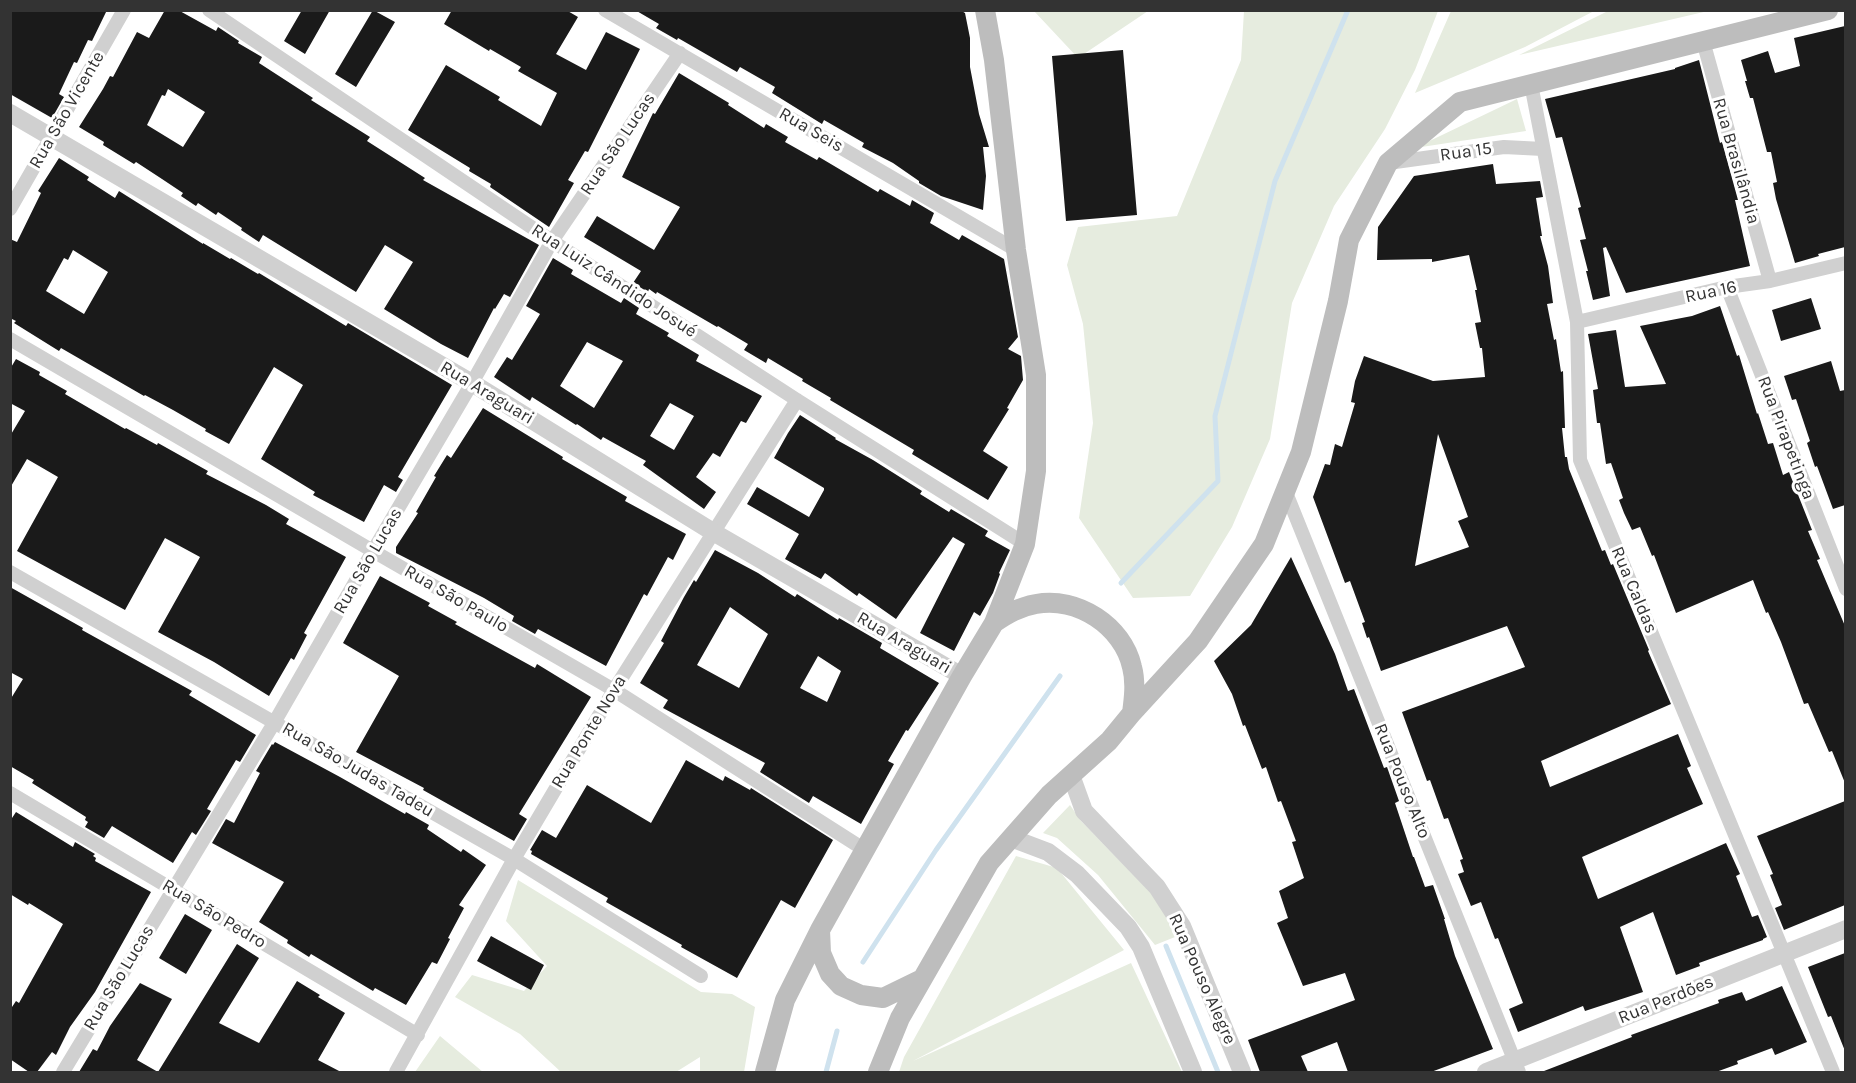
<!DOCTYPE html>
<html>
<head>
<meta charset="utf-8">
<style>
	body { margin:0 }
	#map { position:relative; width:1856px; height:1083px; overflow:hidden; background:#fff; font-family:Karla,sans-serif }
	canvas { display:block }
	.frame { position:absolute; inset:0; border:12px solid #333; pointer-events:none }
</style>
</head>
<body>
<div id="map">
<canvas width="1856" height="1083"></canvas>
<div class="frame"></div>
</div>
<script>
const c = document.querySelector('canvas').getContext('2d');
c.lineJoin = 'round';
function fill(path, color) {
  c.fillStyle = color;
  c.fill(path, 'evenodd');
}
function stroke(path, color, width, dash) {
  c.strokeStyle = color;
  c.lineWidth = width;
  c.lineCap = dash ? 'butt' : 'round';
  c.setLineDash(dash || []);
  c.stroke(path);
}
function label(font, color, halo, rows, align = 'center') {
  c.font = font + ' Karla,sans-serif';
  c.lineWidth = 6;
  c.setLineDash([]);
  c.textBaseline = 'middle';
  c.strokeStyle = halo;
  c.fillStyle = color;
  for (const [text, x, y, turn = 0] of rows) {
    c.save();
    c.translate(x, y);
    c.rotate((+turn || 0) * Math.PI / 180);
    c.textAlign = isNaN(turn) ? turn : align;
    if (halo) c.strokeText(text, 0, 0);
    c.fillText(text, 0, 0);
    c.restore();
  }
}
const green = new Path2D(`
	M1034,11H1148L1078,58Z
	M1244,11H1438L1415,70L1385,129L1334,206L1292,303L1270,439L1232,527L1190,596L1133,598L1079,518L1093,423L1083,324L1067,265L1078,227L1177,216L1241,60Z
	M1451,11V10L1594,11L1525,47L1415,93Z
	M1608,11H1708L1519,55Z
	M1517,99L1526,131L1415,148Z
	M1070,805L1081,821L1153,895L1180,935L1155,945L1098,875L1057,838L1043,833Z
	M1016,856L1057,868L1124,950L913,1061L1131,963L1182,1072H899L904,1057Z
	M518,880L701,992L732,994L755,1007L744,1072H700V1057L676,1072H561L520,1034L455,997L472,975L524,991L547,966L506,921Z
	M440,1036L483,1072H415Z`);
const stream = new Path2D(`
	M1121,583L1218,481L1215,416L1275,181L1348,10
	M1166,946L1218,1072
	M863,962L936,850L1060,676
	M826,1072L837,1031`);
const building = new Path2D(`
	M10,10H107L92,41L88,40L77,63L74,62L59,94L64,97L52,118L10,94Z
	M165,10H178L216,31L218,27L239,41L238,43L262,57L259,63L313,98L311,100L370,137L367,141L425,178L423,180L539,245L510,297L504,294L495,309L494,308L468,358L441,344L384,309L413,262L385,245L356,292L263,235L259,242L241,230L242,228L218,212L216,215L198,203L196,206L181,196L183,193L162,179L136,162L134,164L103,145L104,142L79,127L103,89L110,76L113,77L137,32L149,38ZM168,89L205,112L183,147L147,125L162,95L165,96Z
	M302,10H330L305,54L284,41Z
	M373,10L395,22L356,87L335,74Z
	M452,10H566L578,17L556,54L586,70L606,32L640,49L588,152L585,151L568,180L574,183L549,227L490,187L491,184L469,171L470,168L408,130L446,65L500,97L498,100L541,126L557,93L518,71L521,67L490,49L489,51L444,24Z
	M635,10H960L965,13L970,38V67L979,114L989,147H983L986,176L983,210L941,196L919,183V181L893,163L862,147L864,143L824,120L822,124L772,93L775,87L740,67L737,72L678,38L677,40L656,28L659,24Z
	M1845,26V247L1818,254L1819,256L1795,263L1776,199L1773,183L1777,182L1771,152H1767L1753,98H1750L1745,81H1747L1741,60L1768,51L1775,73L1800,66L1794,38Z
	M1123,50L1137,215L1066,221L1052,56Z
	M1699,60L1720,143L1722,142L1738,200H1735L1750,266L1626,293L1606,247L1603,248L1610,296L1593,300L1586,271H1588L1580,240L1586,239L1578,208L1581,207L1562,137L1556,138L1545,99L1675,69V68Z
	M679,73L729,103L728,105L764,128L766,124L788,137L785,142L817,160L819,157L878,192L880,189L910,206L912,200L934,213L930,223L959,240L962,235L1004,259L1018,337L1008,349L1021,356L1023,380L1007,408L1009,409L983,451L1008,467L988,500L912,454L914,450L830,400L831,398L802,381L803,379L768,358L766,363L744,350L748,344L718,326L717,327L657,292L656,294L649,289L648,292L633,283L641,271L584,237L597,216L654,250L680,207L622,177L653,113L655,114Z
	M59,158L89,177L87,180L115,198L119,191L203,244V243L230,259L231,258L258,274L259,273L346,326L348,323L452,385L398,477L403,480L396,492L384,485L364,522L313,495L315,492L261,459L303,385L274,367L229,444L205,431L206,429L173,410L145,395L144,396L61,348L59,351L14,323L16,321L10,318V239L17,242L41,193L38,191ZM73,250L108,272L84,314L46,291L64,258L68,260Z
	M1493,164L1496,184L1540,181L1543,197L1536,198L1542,236H1540L1548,266L1553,303L1547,304L1554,340L1556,339L1561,372L1563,371L1565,428H1562L1565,457H1567L1569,469L1602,551L1605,550L1611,565L1613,564L1649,650L1648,651L1671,704L1541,761L1550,787L1678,734L1691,766L1687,768L1703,804L1582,857L1598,899L1726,843L1740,874L1736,876L1752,917L1758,915L1767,937L1763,939V940L1699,963L1700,966L1676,975L1653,912L1620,927L1643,992L1585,1011L1583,1006L1518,1032L1509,1009L1523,1003L1498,938L1495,939L1481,902L1471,906L1458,874L1464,872L1460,860L1463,859L1448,818L1444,819L1430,780L1427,781L1402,712L1525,667L1507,626L1381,671L1369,637L1367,638L1362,623L1365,622L1350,581L1345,583L1313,497L1325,464L1330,465L1335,444L1342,447L1355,403L1351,402L1355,381L1364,356L1433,381L1485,377L1482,348H1480L1475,323L1481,322L1475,290H1477L1469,255L1432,262V259L1377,260L1378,227L1414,176ZM1438,434L1468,517L1458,521L1469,547L1415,566Z
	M553,258L573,270L571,274L621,303L624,298L639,308L636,314L669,333L667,336L699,355L696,361L762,396L746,423L741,421L720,457L713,453L696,477L716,492L704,509L643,465L646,461L603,437L601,440L577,424L576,425L532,397L530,401L494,377L507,357L512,360L540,314L526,306ZM587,342L623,361L594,408L560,386ZM670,403L694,416L674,450L650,436Z
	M1811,298L1821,329L1781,341L1772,310Z
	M1720,306L1737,356L1739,355L1757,414L1758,413L1768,444L1773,443L1783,475L1789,472L1812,530L1808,531L1820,559L1817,560L1845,626V783L1832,751L1829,752L1808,703L1804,704L1781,642L1768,612L1766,613L1753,580L1676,613L1654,555L1652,556L1640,527L1632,530L1624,513L1619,500L1623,498L1611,463L1606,464L1600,423H1597L1593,390L1598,389L1588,334L1616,330L1625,387L1666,384L1640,326L1692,316Z
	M16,359L40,372L39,375L67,391L65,394L125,429L126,428L157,445L158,443L208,471L206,474L266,505L289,519L286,524L346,557L304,633L307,635L294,660L291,658L269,696L214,662L158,632L200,557L165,538L125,610L17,551L58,477L27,459L10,488V436L25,411L10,403V369Z
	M1831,361L1840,391L1845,390V505L1833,509L1817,466L1815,467L1807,443L1810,441L1796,399L1792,400L1784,376Z
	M483,408L563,457L562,459L627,497L625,501L686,534L673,560L668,557L647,596L644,594L606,666L538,629L535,634L512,621L514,616L484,598L396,553V547L418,513L416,512L436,477L434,476L447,455L451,458Z
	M800,415L836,438L835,439L873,460L922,491L920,494L949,512L951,509L988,531L985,536L1010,550L999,573L1000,574L993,593L980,616L974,612L954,651L920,633L965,544L953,537L896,619L859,593L857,596L825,573L821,579L785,559L799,534L747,504L757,487L809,517L824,490V488L774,458L788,433Z
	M715,550L758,573L795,597L797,594L838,620L839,618L882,643L880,648L939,683L908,731L906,730L888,761L894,764L861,824L813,796L809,803L760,772L765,763L663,708L668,700L640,683L664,643L661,641L684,597L694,580L696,582ZM730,607L768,634L739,688L697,665ZM818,656L841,671L827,702L800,688Z
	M1291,557L1335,654L1348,691L1354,689L1384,768L1387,767L1399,801L1395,803L1413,857H1414L1425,887L1433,885L1445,919H1444L1455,956L1493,1049L1431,1072H1348L1337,1042L1301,1056L1308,1072H1260L1248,1040L1355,1000L1345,973L1303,986L1277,923L1288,918L1279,891L1304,878L1292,842L1296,841L1281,801L1278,802L1266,767L1262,769L1245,725L1243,726L1232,694L1214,661L1251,625Z
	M380,576L430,603L428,606L457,622L455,624L535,668L537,664L591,697L519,814L527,819L514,841L423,790L424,788L356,752L399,676L343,643Z
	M10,587L83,628L82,630L192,691L189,695L256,735L240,762L236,760L207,809L211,811L196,835L192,832L173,863L112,826L104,838L85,827L88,822L85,820L86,817L32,783L34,780L10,766V700L23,679L10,672Z
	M275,742L340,777L405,814L406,812L429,825L427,829L461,852L463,849L486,865L459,905L464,908L448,938L450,939L437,964L432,962L406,1005L375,988L373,991L311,954L309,957L287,943L288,940L259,922L284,882L212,843L226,819L234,823L260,773L256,771L272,744L273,745Z
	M686,760L723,781L725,776L750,790L751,788L833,840L795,908L781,900L737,978L681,947L682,945L606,902L608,898L531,854L532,851L530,850L542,830L556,838L587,785L651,823Z
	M1845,801V905L1784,930L1775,908L1782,905L1770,875L1773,874L1757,836Z
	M16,812L73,847L75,842L95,854L93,856L96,858L95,861L151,892L95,992L70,1027L56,1055L52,1052L37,1072H29L10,1059V1010L16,1001L19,1003L63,924L29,903L28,905L10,894V821Z
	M185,914L212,930L186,974L159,958Z
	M491,936L544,965L531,990L477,961Z
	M237,944L259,958L219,1023L259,1043L297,981L320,995L318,997L345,1013L318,1060L341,1072H79L93,1049L97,1051L110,1026L140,983L172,999L137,1060L158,1072Z
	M1845,953V1051L1831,1016L1828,1017L1808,967Z
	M1782,986L1807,1042L1775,1055L1772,1048L1737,1061L1738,1064L1716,1072H1545L1544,1071L1632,1037L1631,1035L1719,1003L1718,1000L1742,992L1746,1001Z`);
const minor = new Path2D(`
	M209,10L552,241L797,400L1025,544
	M605,10L1016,250
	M1703,41L1770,281
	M1531,84L1577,322L1580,460L1833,1072
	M1388,163L1504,147L1543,149
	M10,209L124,10
	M1727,287L1846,589
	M1577,322L1727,287L1770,281L1846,263
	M10,339L373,551L614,690L865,850
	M1285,490L1519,1072
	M10,572L514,859L701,976
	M10,793L418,1035
	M63,1072L274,723L373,551L472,383L552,241L680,53
	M396,1072L514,859L614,690L797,400`);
const tertiary = new Path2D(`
	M10,113L472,383L713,532L962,676
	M1071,775L1084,811L1157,887L1182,926L1242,1072
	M1011,838L1048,852L1077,874L1128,927L1141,947L1193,1072
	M1486,1072L1846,929`);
const secondary = new Path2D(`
	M994,623C1007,614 1019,607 1036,604C1077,596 1123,626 1132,667C1136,682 1134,698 1132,713
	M820,930L821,953L830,974L841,986L861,995L883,998L922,979
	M765,1072L785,1000L820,930L962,676L994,623L1025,544L1036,471V375L1016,250L994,60L985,10
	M878,1072L900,1018L989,863L1049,795L1109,741L1132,713L1198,641L1264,544L1301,452L1338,301L1349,240L1388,163L1460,102L1828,10`);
const streetNames = [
	["Rua São Vicente",67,110,-60],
	["Rua Seis",811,130,30],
	["Rua São Lucas",618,144,-56],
	["Rua 15",1466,152,-8],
	["Rua Brasilândia",1736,161,74],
	["Rua Luiz Cândido Josué",614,281,33],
	["Rua 16",1711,292,-12],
	["Rua Araguari",487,393,31],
	["Rua Pirapetinga",1786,438,69],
	["Rua São Lucas",368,561,-60],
	["Rua Caldas",1634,590,67],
	["Rua São Paulo",456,599,30],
	["Rua Araguari",904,643,30],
	["Rua Ponte Nova",589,732,-59],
	["Rua São Judas Tadeu",358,770,30],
	["Rua Pouso Alto",1402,781,68],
	["Rua São Pedro",214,914,31],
	["Rua São Lucas",119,978,-59],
	["Rua Pouso Alegre",1202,979,66],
	["Rua Perdões",1666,1000,-22]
];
fill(green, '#e6ecdf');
stroke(stream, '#cfe2ee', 5);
fill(building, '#1a1a1a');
stroke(minor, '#d0d0d0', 14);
stroke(tertiary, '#d0d0d0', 18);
stroke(secondary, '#bdbdbd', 20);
label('18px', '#333', '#fff', streetNames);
</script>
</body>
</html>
